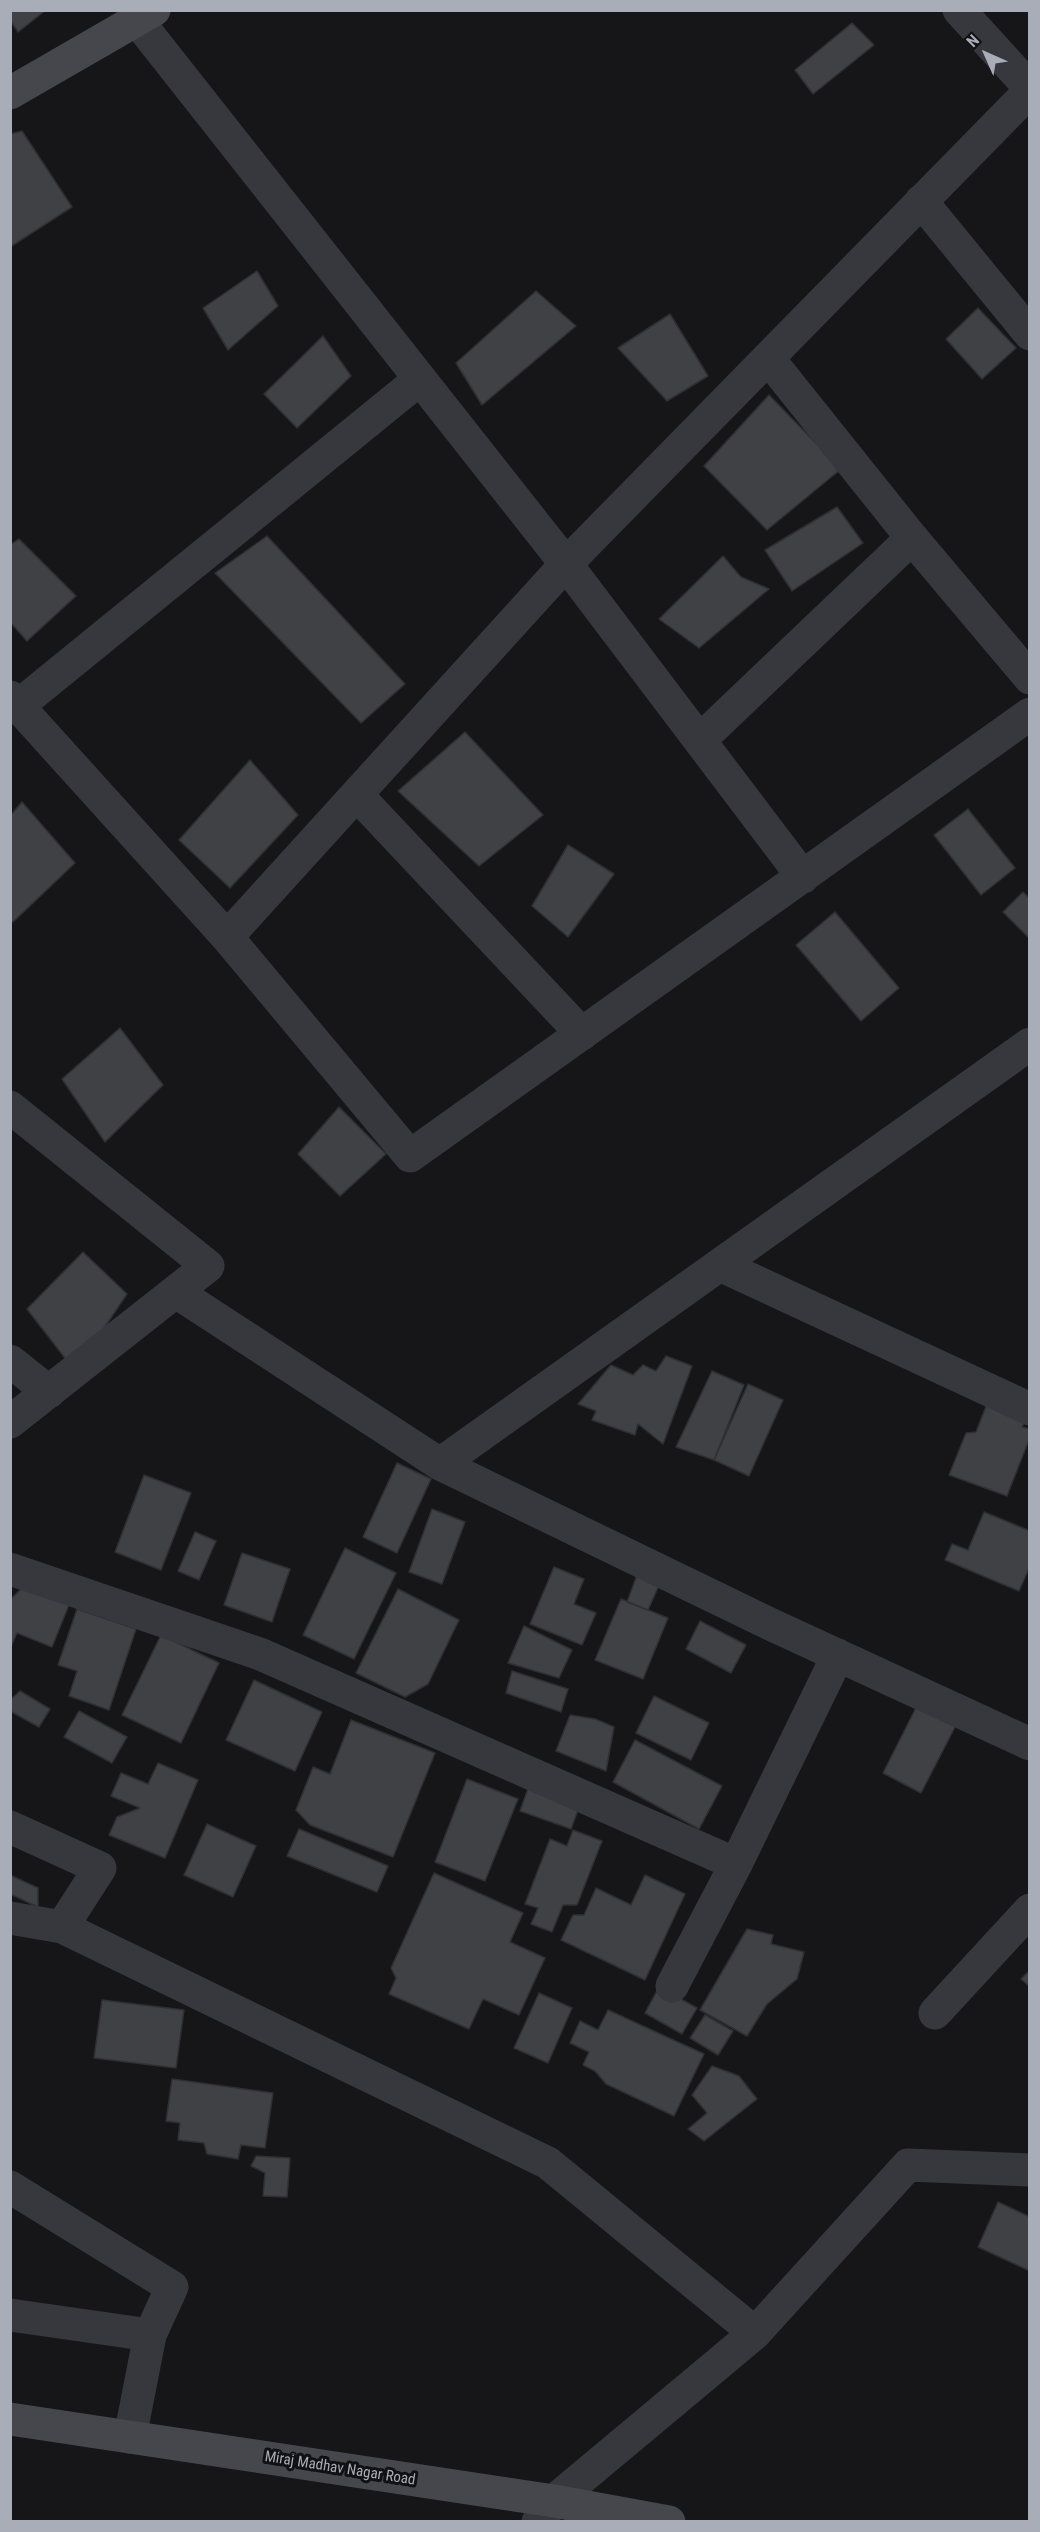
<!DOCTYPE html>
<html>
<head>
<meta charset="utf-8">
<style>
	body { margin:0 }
	#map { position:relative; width:1040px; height:2532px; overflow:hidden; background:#161618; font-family:"Roboto Condensed",sans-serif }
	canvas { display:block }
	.frame { position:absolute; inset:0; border:12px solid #a8adb8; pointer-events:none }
	.north { position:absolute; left:956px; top:24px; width:60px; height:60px; -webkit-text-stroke:4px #111113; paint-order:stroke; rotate:315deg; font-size:16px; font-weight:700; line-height:24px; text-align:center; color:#a8adb8 }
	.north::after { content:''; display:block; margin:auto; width:21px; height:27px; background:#a8adb8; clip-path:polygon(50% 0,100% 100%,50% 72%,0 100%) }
</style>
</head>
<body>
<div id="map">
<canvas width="1040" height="2532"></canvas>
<div class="frame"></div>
<div class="north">N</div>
</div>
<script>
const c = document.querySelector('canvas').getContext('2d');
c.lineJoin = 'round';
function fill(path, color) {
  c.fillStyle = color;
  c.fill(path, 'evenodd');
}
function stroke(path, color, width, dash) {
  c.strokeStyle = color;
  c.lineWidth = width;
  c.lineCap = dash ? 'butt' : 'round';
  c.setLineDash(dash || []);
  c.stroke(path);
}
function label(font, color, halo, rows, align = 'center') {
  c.font = font + ' "Roboto Condensed",sans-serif';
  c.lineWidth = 6;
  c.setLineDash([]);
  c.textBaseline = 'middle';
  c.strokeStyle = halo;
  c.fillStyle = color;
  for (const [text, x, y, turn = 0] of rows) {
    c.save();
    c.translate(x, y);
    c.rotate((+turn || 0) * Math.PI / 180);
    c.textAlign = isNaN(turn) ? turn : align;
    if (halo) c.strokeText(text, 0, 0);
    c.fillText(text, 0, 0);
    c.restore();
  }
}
const building = new Path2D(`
	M10,10H46L18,32L10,20Z
	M852,23L874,45L813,94L795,70Z
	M22,131L72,207L10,247V134Z
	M257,271L278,306L228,350L203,308Z
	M536,291L576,326L482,405L456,363Z
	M978,308L1016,348L982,379L946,339Z
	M670,314L708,376L667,401L618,348Z
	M323,336L351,376L297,428L264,394Z
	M769,395L841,469L767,530L704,466Z
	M837,507L863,543L792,591L765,550Z
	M267,536L405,684L361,723L215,573Z
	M19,539L76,596L27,641L10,622V545Z
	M723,556L741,577L769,589L699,648L659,619Z
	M465,732L543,815L479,866L398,791Z
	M250,760L298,815L230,888L179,840Z
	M22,802L75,863L13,922L10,920V816Z
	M968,809L1015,868L981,895L934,835Z
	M568,845L614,874L568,937L532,906Z
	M1023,892L1030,899V939L1003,912Z
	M835,912L899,988L861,1021L796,945Z
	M120,1028L163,1085L105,1142L62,1079Z
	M339,1107L386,1154L340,1196L298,1154Z
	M83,1252L127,1294L75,1371L27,1309Z
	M666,1356L692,1366L663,1444L638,1424L635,1435L592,1420L596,1411L578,1404L611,1365L633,1375L643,1365L656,1371Z
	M712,1371L744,1385L714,1460L676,1447Z
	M748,1384L783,1400L749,1476L714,1460Z
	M987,1404L1026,1419L1022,1427L1030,1429V1437L1007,1496L949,1475L966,1433L976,1432Z
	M397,1463L431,1479L397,1553L363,1537Z
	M144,1475L191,1493L161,1570L115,1552Z
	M432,1509L465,1522L442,1584L409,1572Z
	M984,1512L1030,1531V1566L1019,1591L945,1560L952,1544L968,1550Z
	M195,1532L216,1541L199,1580L178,1571Z
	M345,1548L396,1573L354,1659L303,1635Z
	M242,1553L290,1569L272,1622L224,1605Z
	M554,1567L584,1579L574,1604L596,1613L582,1645L530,1624Z
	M640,1567L664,1574L648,1610L627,1602Z
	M23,1587L69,1605L52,1647L17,1633L10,1649V1600Z
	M398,1589L459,1620L428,1684L405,1697L356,1673Z
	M621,1599L668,1618L643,1679L595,1660Z
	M77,1609L136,1629L109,1710L69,1696L77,1671L58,1665Z
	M700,1621L746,1645L731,1673L686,1649Z
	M524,1626L572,1650L559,1678L508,1663Z
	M161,1635L219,1663L181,1743L122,1715Z
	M512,1671L568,1689L561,1712L506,1693Z
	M254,1680L322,1712L295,1771L226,1740Z
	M929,1682L968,1702L921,1793L883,1773Z
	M20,1691L50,1709L39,1727L10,1711V1700Z
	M654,1696L709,1723L691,1760L636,1733Z
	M79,1711L127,1737L112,1763L64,1737Z
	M570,1715L595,1719L614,1727L606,1771L556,1751Z
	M351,1720L435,1753L393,1857L310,1825L296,1810L313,1767L330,1774Z
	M635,1740L722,1786L699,1829L613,1782Z
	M158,1763L198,1780L165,1858L109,1835L117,1817L140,1808L111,1796L121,1773L148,1784Z
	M467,1779L518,1799L485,1881L435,1862Z
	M530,1783L581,1802L571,1829L520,1811Z
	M207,1824L256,1846L233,1897L184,1875Z
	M299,1829L388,1866L377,1892L287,1856Z
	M573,1830L602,1841L577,1905H563L552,1932L531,1924L538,1908L525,1904L550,1839L567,1846Z
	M434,1873L523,1913L510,1942L545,1958L519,2015L483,1999L469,2029L389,1994L396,1978L391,1968Z
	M10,1875L38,1888V1907L10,1894Z
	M645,1875L685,1894L645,1980L561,1940L573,1915H584L596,1888L631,1905Z
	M747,1929L773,1935L771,1944L804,1952L797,1979L767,2004L747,2036L700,2010Z
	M1030,1970V1987L1021,1979Z
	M659,1987L697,2008L682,2034L645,2013Z
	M539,1993L572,2008L548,2063L514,2048Z
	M102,2000L184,2010L176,2068L94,2058Z
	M608,2010L704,2054L674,2116L606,2084L595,2071L583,2065L589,2052L570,2043L580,2021L598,2030Z
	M705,2015L733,2031L718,2055L690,2038Z
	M712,2066L739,2076L757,2099L704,2141L688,2129L707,2113L692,2095Z
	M172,2079L273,2093L265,2148L241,2145L238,2159L207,2154L204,2143L178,2140L180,2123L166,2121Z
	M256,2156L290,2158L287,2197L263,2196L265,2173L251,2166Z
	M998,2202L1030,2217V2271L978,2247Z`);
const street = new Path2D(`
	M959,10L1030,88
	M137,20L566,564L803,877
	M1030,91L566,564L227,937L410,1156L1030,714
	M921,201L1030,334
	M768,358L912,538L1030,678
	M10,697L227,937
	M18,706L420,379
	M700,740L912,538
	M357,795L582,1034
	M10,1107L208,1266L10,1422
	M720,1265L1030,1409
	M176,1292L440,1464L770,1624L1030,1744
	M10,1361L49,1392
	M440,1464L1030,1044
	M10,1569L260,1654L736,1864
	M10,1827L100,1868L62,1927L548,2163L755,2333
	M10,1918L62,1927
	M672,1986L736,1864L838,1655
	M935,2013L1030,1910
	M10,2187L172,2287L150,2335L130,2437
	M10,2315L150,2335
	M538,2522L554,2501L755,2333L908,2165L1030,2170`);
const secondary = new Path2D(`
	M10,93L154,10
	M10,2419L554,2501L669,2522`);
const streetNames = [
	["Miraj Madhav Nagar Road",340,2469,9]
];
fill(building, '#404145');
stroke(building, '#303034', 1.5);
stroke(street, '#37383d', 33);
stroke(secondary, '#45474d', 33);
label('15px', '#a8adb8', '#111113', streetNames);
</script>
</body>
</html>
